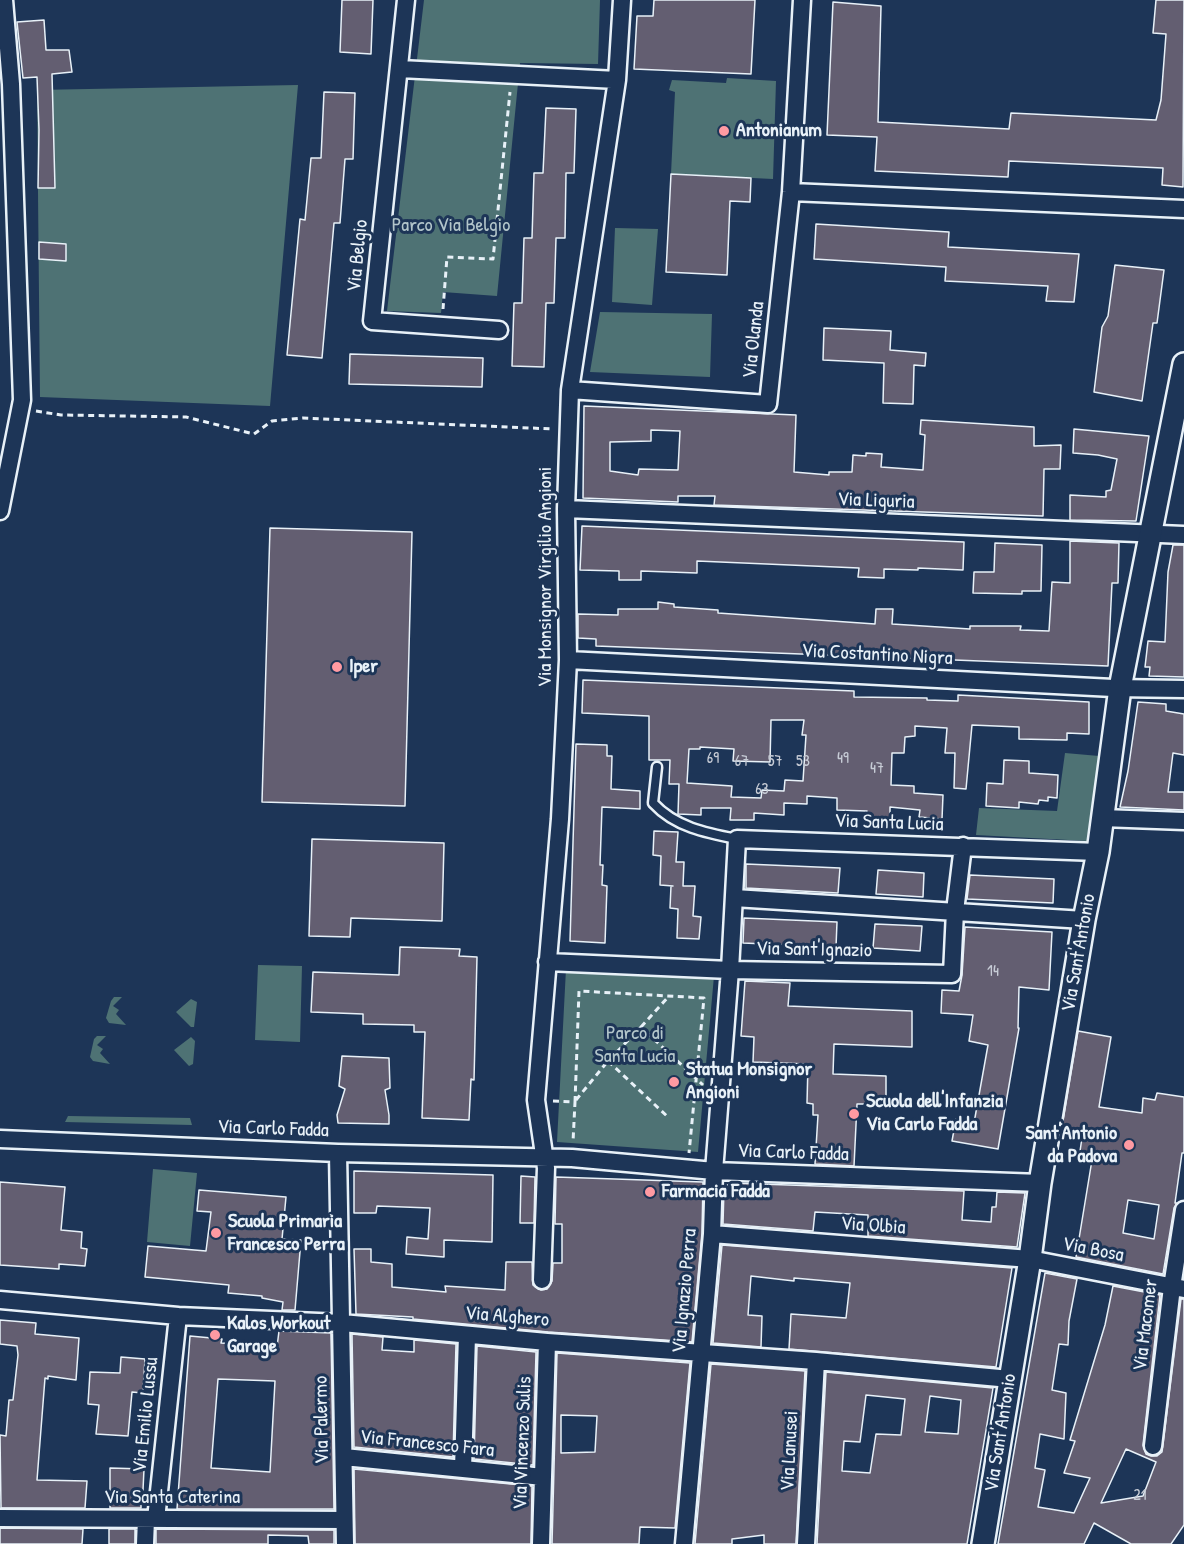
<!DOCTYPE html>
<html>
<head>
<meta charset="utf-8">
<style>
	body { margin:0 }
	canvas { display:block; background:#1d3557 }
</style>
</head>
<body>
<canvas width="1184" height="1544"></canvas>
<script>
const c = document.querySelector('canvas').getContext('2d');
c.lineJoin = 'round';
function fill(path, color) {
  c.fillStyle = color;
  c.fill(path, 'evenodd');
}
function stroke(path, color, width, dash) {
  c.strokeStyle = color;
  c.lineWidth = width;
  c.lineCap = dash ? 'butt' : 'round';
  c.setLineDash(dash || []);
  c.stroke(path);
}
function label(font, color, halo, rows, align = 'center') {
  c.font = font + ' "Patrick Hand",sans-serif';
  c.lineWidth = 6;
  c.setLineDash([]);
  c.textBaseline = 'middle';
  c.strokeStyle = halo;
  c.fillStyle = color;
  for (const [text, x, y, turn = 0] of rows) {
    c.save();
    c.translate(x, y);
    c.rotate((+turn || 0) * Math.PI / 180);
    c.textAlign = isNaN(turn) ? turn : align;
    if (halo) c.strokeText(text, 0, 0);
    c.fillText(text, 0, 0);
    c.restore();
  }
}
const green = new Path2D(`
	M424,0H600L598,64L520,63L497,296L443,292L441,313L387,311Z
	M727,78L776,81L773,179L671,174L675,92L669,90L672,80L726,83Z
	M298,85L270,406L40,397L37,90Z
	M615,228L658,229L652,305L612,302Z
	M600,312L712,314L710,377L590,372Z
	M1065,753L1099,756L1087,841L976,835L979,808L1057,811Z
	M258,965L302,966L300,1042L255,1040Z
	M566,969L714,976L698,1152L557,1142Z
	M114,997H122L113,1006L119,1010L116,1014L126,1025L109,1023L106,1018L111,1001Z
	M191,999L197,1002L194,1027H191L176,1012Z
	M97,1036H106L97,1045L103,1049L100,1053L110,1064L93,1061L90,1057L94,1039Z
	M191,1037L195,1041L193,1064L189,1066L174,1050Z
	M68,1116L190,1118L192,1125L65,1122Z
	M153,1169L197,1173L190,1246L147,1242Z`);
const building = new Path2D(`
	M342,0H373L371,54L340,52Z
	M654,0H755L751,74L634,69L637,16H653Z
	M1156,0H1184L1183,187L1162,185L1163,168L1009,161L1008,177L875,171L877,137L827,135L833,2L881,6L878,122L1009,129L1011,113L1156,120L1161,100L1166,34L1153,33Z
	M44,20L46,50H69L72,72L52,74L55,188H38L39,130L37,77L23,78L17,22Z
	M324,92L355,93L353,159H345L340,223H334L322,358L287,355L300,219L305,220L311,158H321Z
	M546,108L576,109L574,173H566L565,238H556L554,303H546L544,367L512,366L514,303H522L524,238H532L534,173H543Z
	M671,174L751,178L750,202L730,201L727,275L666,272Z
	M816,224L949,232L948,247L1079,254L1074,302L1046,301L1048,286L945,281L946,267L814,259Z
	M39,242L66,244V261L39,259Z
	M1115,265L1164,270L1157,323H1153L1142,401L1094,392L1102,327L1108,316Z
	M824,328L891,331L890,350L926,353L925,366L914,365L913,404L883,403L884,363L823,360Z
	M350,354L483,358L482,387L349,384Z
	M584,406L796,415L794,472L829,475V472H852L853,455L866,456V453L882,454L881,467L923,470L925,435L920,434L921,420L1034,427V446L1061,445L1060,469H1044L1043,516L714,505L715,496H678V502L583,498ZM651,430L680,431L678,470L639,469L638,475L610,471V442L651,441Z
	M1074,429L1149,436L1136,521L1070,520V495L1106,497V491L1111,490L1117,459L1098,455L1073,453Z
	M582,526L964,542L963,570L918,568V570L884,569V578L858,577L859,568L697,561V573L641,571V580H619V571L580,570Z
	M270,528L412,532L405,806L262,802Z
	M1070,541L1119,543L1118,583H1112L1108,666L596,646V639L578,638V614L618,615V609H658V602L674,604V607L718,610V613L875,624L876,609H893L892,624L970,629V626H1021L1020,630L1049,631L1052,582L1070,583Z
	M995,543L1042,545L1041,591H1022V594L973,593L974,572H994Z
	M1173,545H1184V677L1149,676L1150,667H1145L1148,641L1165,642L1168,572Z
	M583,680L854,691V697L927,698V700L958,701V695L1089,702V734L1067,733V740L1019,739V727L972,725L966,789L954,788L955,753H945L947,728L915,726V736L905,737L904,753H892L891,785L914,786V793L943,795L942,819L919,817L920,810L890,807V819L866,818L867,811L837,810V798L807,796V804L784,803V815L754,813V820H730L731,808H701V815L678,814L679,784H669L670,760H649V716L582,713ZM771,720H804L802,735H806L803,781L785,780L784,791L762,790L761,798L731,797L732,786L687,783L689,749H700V747L734,749L733,761L770,762Z
	M1138,702L1166,704V711L1184,714V755L1173,753L1168,792H1184V810L1120,807L1128,771Z
	M576,744L607,745V756H612L611,789L640,791V809L602,807L600,865H603L602,885L607,886L605,943L570,941Z
	M1004,760L1029,761V773L1058,775L1057,798L1048,797V801L1039,800L1038,804L1019,802V808L986,806L987,783L1003,784Z
	M654,831L678,832L676,862H684L683,886H695L693,916L701,917L699,939L677,938L678,909L670,908L671,886H673L660,885L661,856L653,855Z
	M312,839L444,843L442,921L351,918L350,937L309,936Z
	M746,864L840,868L838,893L746,888Z
	M878,870L924,873L923,897L876,894Z
	M970,875L1054,879L1053,903L967,899Z
	M744,918L837,922L836,947L743,943Z
	M875,924L922,926L920,951L873,948Z
	M965,927L1052,932L1049,990L1019,987L1018,1028H1019L998,1149L952,1141L956,1119L974,1123L988,1045L969,1041L973,1015L941,1013L942,990L959,991L962,975Z
	M400,947L460,949L459,956L477,957L474,1080L471,1079L469,1120L422,1118L425,1032H414V1025L363,1024V1014L311,1012L313,972L399,975Z
	M745,981L790,983L788,1006L912,1011V1047L834,1044L833,1074L886,1076V1104H857L854,1166L815,1164L818,1115H813V1104L807,1103L808,1064L753,1062L754,1037L741,1036Z
	M1078,1031L1111,1037L1099,1107L1142,1113L1143,1098L1155,1100L1157,1093L1184,1097V1153H1182L1175,1203H1177L1174,1208L1163,1274L1076,1257L1092,1160L1079,1158L1083,1131L1062,1127ZM1128,1200L1159,1205L1154,1239L1123,1233Z
	M342,1056L389,1058L390,1088L385,1090L389,1115V1124L338,1123L337,1115L345,1089L339,1086Z
	M354,1171L493,1175L492,1242L444,1240V1257L406,1254L407,1237L428,1239L430,1208L377,1206L376,1213H354Z
	M521,1176L535,1177L534,1223H520Z
	M556,1177L703,1182L702,1233L692,1342L548,1332L413,1319V1317L356,1314L354,1249H371V1262L392,1264V1287L446,1292L445,1286L505,1290L506,1262H532L533,1285L541,1290L547,1289L552,1281L553,1263H562V1224H555Z
	M0,1182L65,1187L61,1230L82,1232L81,1248L87,1249L85,1266L59,1264V1269L0,1265Z
	M730,1183L964,1191L962,1220L991,1222L992,1207H996L997,1192L1025,1193L1017,1247L868,1236V1215L815,1212L813,1231L723,1224L724,1188Z
	M199,1190L286,1197L282,1239L301,1240L295,1310H282L283,1302L262,1298V1296L228,1293L229,1285L145,1277L148,1246L206,1251L211,1212L197,1211Z
	M722,1245L1012,1268L996,1367L789,1349L791,1314L846,1318L850,1283L794,1278V1281L751,1276L748,1315L762,1316L761,1347L713,1343Z
	M1045,1273L1077,1279L1069,1321L1068,1345L1059,1344L1052,1390L1066,1393L1064,1439L1040,1434L1035,1468L1045,1470L1038,1507L1074,1513L1090,1478L1064,1473L1075,1441L1070,1440L1105,1325L1113,1286L1160,1295L1143,1445L1146,1454L1151,1456H1157L1162,1452L1181,1299H1184V1525L1171,1544H1131L1094,1523L1084,1544H998ZM1126,1449L1156,1462L1143,1496L1101,1503Z
	M0,1320L36,1323L35,1334L79,1338L76,1380L48,1376V1379L45,1378L37,1480L87,1481L85,1508H1L0,1435L6,1436L9,1400H13L18,1355L17,1346L0,1344Z
	M279,1331L331,1333L334,1509H177L190,1336L222,1339L221,1343L277,1347ZM218,1379L275,1381L270,1472L211,1468Z
	M352,1334L383,1337L382,1350L414,1352V1340L456,1344L453,1457L354,1447Z
	M477,1346L536,1352L533,1465L474,1459Z
	M557,1353L690,1363L675,1528L640,1527L639,1544H552ZM561,1415L597,1416L595,1452L561,1453Z
	M121,1357L145,1359L143,1393L132,1392L128,1436L96,1434L99,1405L88,1404L90,1372L120,1373Z
	M711,1364L805,1371L796,1544H764V1535L732,1539V1544H695Z
	M826,1372L993,1388L967,1544H817ZM866,1395L905,1399L901,1435L876,1434L870,1473L842,1471L844,1441L860,1442ZM930,1396L961,1400L958,1434L925,1432Z
	M110,1468L144,1469L143,1490H141V1508H110Z
	M354,1469L532,1486L531,1544H355Z
	M0,1528L83,1529L82,1544H0Z
	M109,1529H135V1544H109Z
	M156,1529L334,1530V1544H309L308,1536L268,1535V1544H156Z`);
const path = new Path2D(`
	M443,309L447,257L493,259L510,92
	M36,411L61,415L186,417L254,434L272,421L303,418L553,429
	M641,1027L669,996
	M608,1061L669,1118
	M576,1100L608,1061L641,1027L703,1085
	M553,1101L575,1102L573,1142
	M575,1102L579,991L704,998L689,1153`);
const service = new Path2D(`
	M657,767L653,803C675,827 706,833 737,839`);
const minor = new Path2D(`
	M406,0L372,321L499,330
	M400,69L617,80
	M791,192L1184,209
	M570,390L768,404L791,192L802,0
	M566,509L1184,535
	M0,511L22,400L11,84L4,0
	M568,660L1113,688L1184,689
	M1102,818L1184,821
	M734,898L1084,920
	M547,962L730,970L952,974L955,911L963,846
	M0,1139L338,1153L572,1158L714,1171L1040,1183
	M338,1153L345,1544
	M712,1234L1030,1259L1184,1289
	M542,1280L546,1168L536,1100L560,819L568,660L566,509L570,390L617,80L622,0
	M0,1300L178,1316L342,1323L547,1342L816,1361L1010,1379
	M1153,1446L1172,1287L1184,1210
	M344,1457L543,1477
	M463,1469L467,1335
	M0,1518L344,1520
	M156,1519L178,1316
	M145,1544L146,1519
	M541,1544L547,1342
	M684,1544L712,1234L714,1171L730,970L737,839L1098,852
	M806,1544L816,1361`);
const tertiary = new Path2D(`
	M983,1544L1030,1259L1040,1183L1084,920L1098,852L1120,688L1184,364`);
const markers = [
	[724,131,6,"#ff9aa2"],
	[337,667,6,"#ff9aa2"],
	[674,1082,6,"#ff9aa2"],
	[854,1114,6,"#ff9aa2"],
	[1129,1145,6,"#ff9aa2"],
	[650,1192,6,"#ff9aa2"],
	[216,1233,6,"#ff9aa2"],
	[215,1335,6,"#ff9aa2"]
];
const numberNames = [
	["69",713,759],
	["49",843,759],
	["67",742,762],
	["57",775,762],
	["53",803,762],
	["47",877,769],
	["63",762,790],
	["14",993,972],
	["21",1140,1496]
];
const poiNames = [
	["Antonianum",736,131],
	["Iper",349,667],
	["Statua Monsignor",686,1070],
	["Angioni",686,1093],
	["Scuola dell'Infanzia",866,1102],
	["Via Carlo Fadda",866,1125],
	["Sant'Antonio",1117,1134,"right"],
	["da Padova",1117,1157,"right"],
	["Farmacia Fadda",662,1192],
	["Scuola Primaria",228,1222],
	["Francesco Perra",228,1245],
	["Kalos Workout",227,1324],
	["Garage",227,1347]
];
const parkNames = [
	["Parco Via Belgio",451,226],
	["Parco di",635,1034],
	["Santa Lucia",635,1057]
];
const streetNames = [
	["Via Belgio",358,256,-84],
	["Via Olanda",754,340,-84],
	["Via Liguria",876,501,2],
	["Via Monsignor Virgilio Angioni",546,577,-90],
	["Via Costantino Nigra",877,655,3],
	["Via Santa Lucia",889,823,2],
	["Via Sant'Ignazio",814,950,1],
	["Via Sant'Antonio",1079,953,-80],
	["Via Carlo Fadda",273,1129,2],
	["Via Carlo Fadda",793,1153,2],
	["Via Olbia",873,1226,4],
	["Via Bosa",1093,1250,11],
	["Via Ignazio Perra",685,1291,-85],
	["Via Alghero",507,1317,5],
	["Via Macomer",1146,1325,-83],
	["Via Emilio Lussu",146,1415,-84],
	["Via Palermo",322,1420,-91],
	["Via Sant'Antonio",1001,1433,-81],
	["Via Vincenzo Sulis",523,1443,-88],
	["Via Francesco Fara",427,1444,6],
	["Via Lanusei",790,1451,-87],
	["Via Santa Caterina",172,1498]
];
fill(green, '#4e7274');
fill(building, '#635e71');
stroke(building, '#e8f1f8', 1.5);
stroke(service, '#e8f1f8', 13);
stroke(minor, '#e8f1f8', 21);
stroke(tertiary, '#e8f1f8', 26);
stroke(path, '#e8f1f8', 3, [6, 4.5]);
stroke(service, '#1d3557', 8);
stroke(minor, '#1d3557', 16);
stroke(tertiary, '#1d3557', 21);
for (const [x, y, r, color] of markers) {
  const dot = new Path2D();
  dot.arc(x, y, r, 0, 2 * Math.PI);
  c.fillStyle = color;
  c.fill(dot);
  stroke(dot, '#1d3557', 2);
}
label('16px', '#c7ccd6', null, numberNames);
label('bold 20px', '#e8f1f8', '#1d3557', poiNames, 'left');
label('20px', '#b2c5ca', '#1d3557', parkNames);
label('20px', '#e8f1f8', '#1d3557', streetNames);
</script>
</body>
</html>
